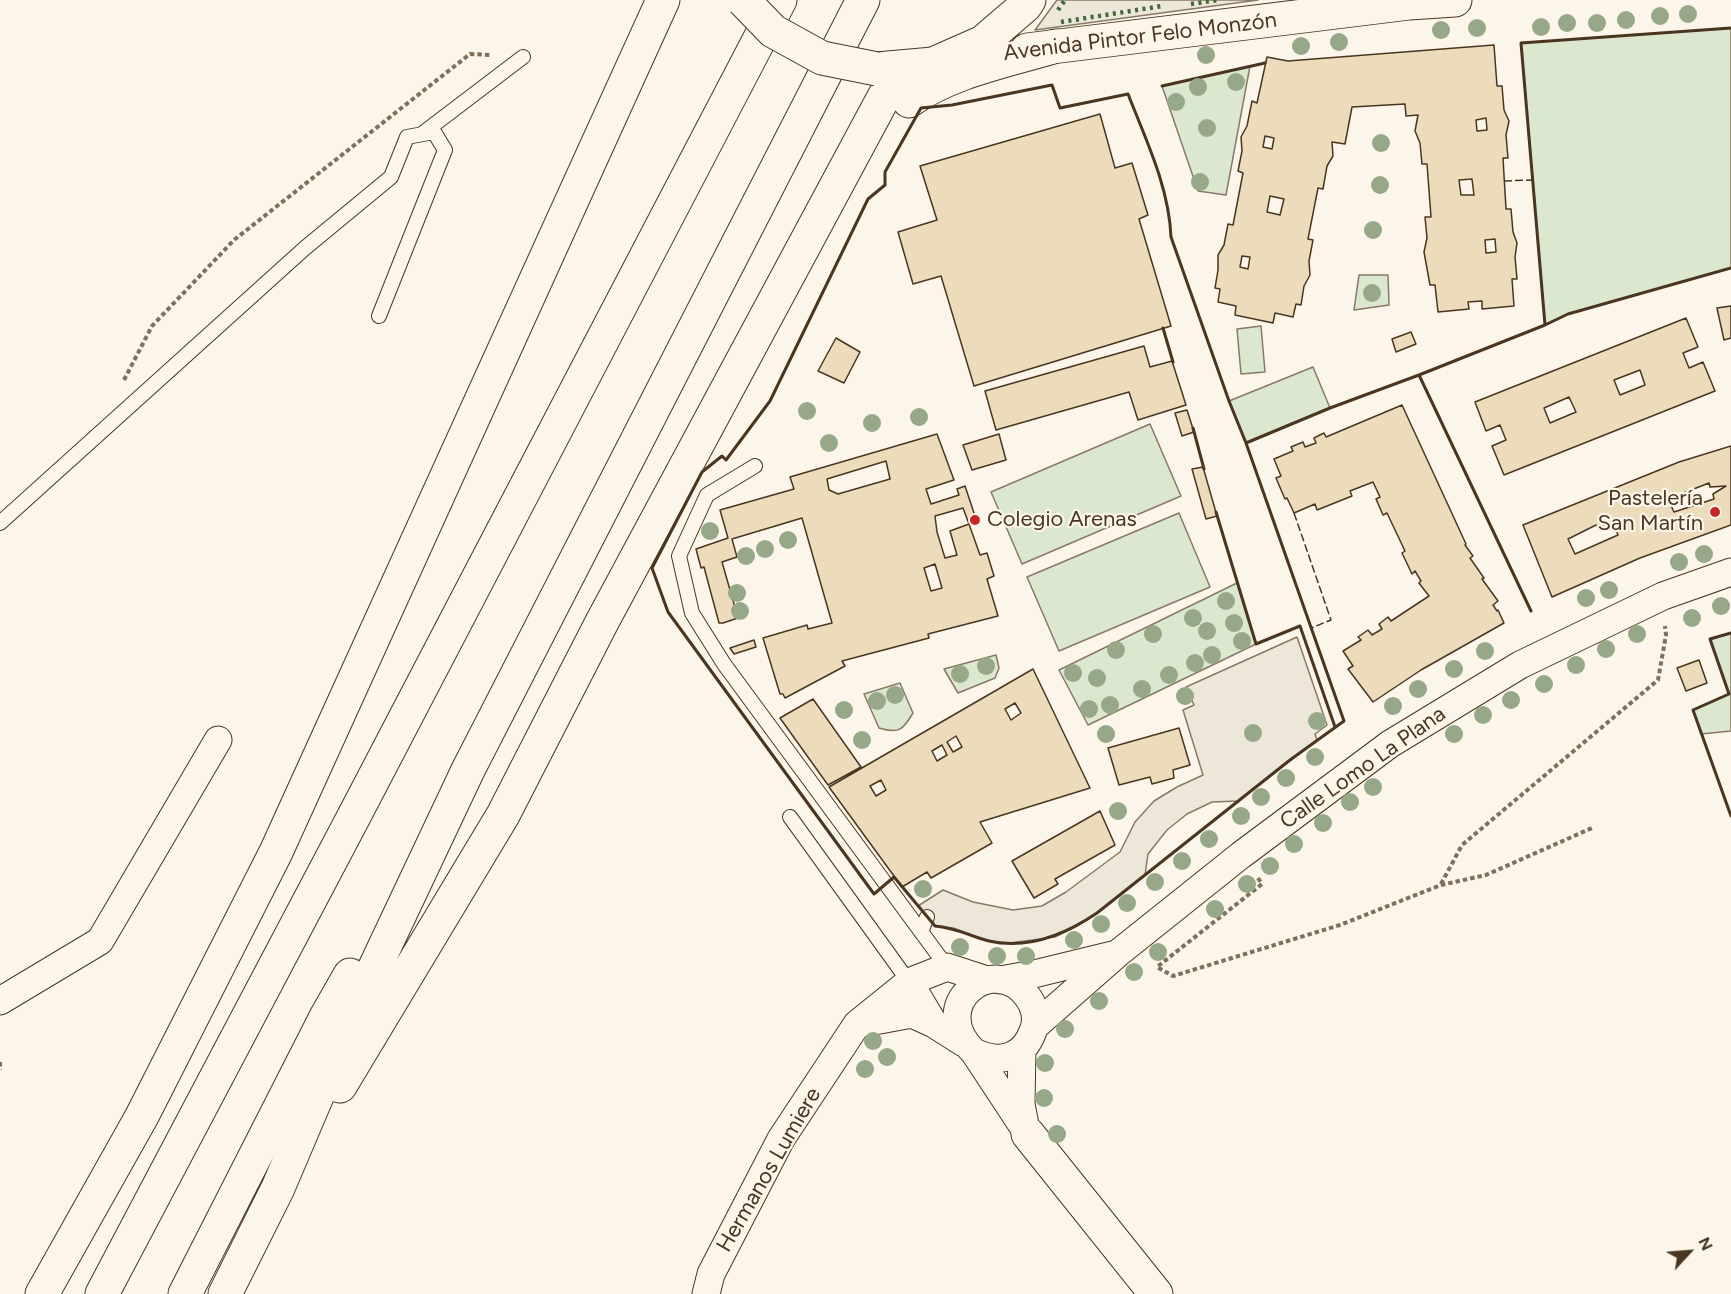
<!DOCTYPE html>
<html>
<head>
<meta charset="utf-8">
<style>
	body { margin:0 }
	#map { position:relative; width:1731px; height:1294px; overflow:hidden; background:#fbf6e9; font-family:Figtree,sans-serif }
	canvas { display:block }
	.north { position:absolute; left:1659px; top:1222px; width:60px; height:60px; -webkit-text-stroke:4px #fbf6e9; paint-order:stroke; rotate:64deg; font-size:16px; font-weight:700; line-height:24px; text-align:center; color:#4a3520 }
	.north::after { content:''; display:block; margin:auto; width:21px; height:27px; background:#4a3520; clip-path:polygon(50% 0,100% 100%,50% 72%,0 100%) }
</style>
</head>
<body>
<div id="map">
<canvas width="1731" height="1294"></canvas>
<div class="north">N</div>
</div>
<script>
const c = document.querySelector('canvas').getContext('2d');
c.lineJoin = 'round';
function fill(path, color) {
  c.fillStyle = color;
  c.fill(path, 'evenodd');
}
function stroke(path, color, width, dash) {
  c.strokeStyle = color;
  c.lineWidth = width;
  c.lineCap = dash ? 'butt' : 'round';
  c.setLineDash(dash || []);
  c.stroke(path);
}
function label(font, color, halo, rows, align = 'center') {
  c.font = font + ' Figtree,sans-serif';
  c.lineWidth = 4.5;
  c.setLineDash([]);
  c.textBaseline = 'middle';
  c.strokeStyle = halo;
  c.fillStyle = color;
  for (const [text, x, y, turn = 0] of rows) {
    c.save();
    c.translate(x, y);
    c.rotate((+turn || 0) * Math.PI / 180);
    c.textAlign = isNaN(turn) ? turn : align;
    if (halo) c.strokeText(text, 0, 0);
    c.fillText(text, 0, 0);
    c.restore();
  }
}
const green = new Path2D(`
	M1731,28V268L1568,314L1545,325L1521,43Z
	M1250,66L1226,195L1198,191L1162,86Z
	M1359,275H1388L1389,305L1354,310Z
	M1261,326L1265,372L1241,374L1237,329Z
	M1313,367L1330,408L1246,443L1229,401Z
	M1150,424L1181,496L1022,564L991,492Z
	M1179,513L1210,587L1059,651L1027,577Z
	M1237,583L1256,644L1088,725L1059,670Z
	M1731,633V731L1701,734L1693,710L1729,694L1710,639Z
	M996,655L999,668L995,678L958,693L944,669Z
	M900,683L913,713C903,730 899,734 879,728L864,694Z`);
const parking = new Path2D(`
	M1057,0H1258L1035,30Z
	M1297,637L1327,725L1315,734L1317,740L1238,801L1212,802L1187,814L1167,830L1148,854L1145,875L1097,913L1079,925L1055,937L1010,943L989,941L953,928L935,926L918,906L943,890L973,902L1013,910L1042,906L1066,892L1120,852L1135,822L1154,801L1177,787L1203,775L1183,710L1194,705L1186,687Z`);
const building = new Path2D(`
	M1494,45L1497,86H1502L1504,110L1509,121L1506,135L1508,158H1503L1506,209H1511L1513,232L1517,243L1515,257L1517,279H1512L1514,306L1482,309V301L1468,302L1469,309L1438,312L1435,285H1430L1424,252L1427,238L1425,217H1431L1427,164H1422L1420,143L1415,131L1418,115L1406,116L1405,104L1352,107L1345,144L1332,142L1333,156L1327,166L1323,189L1318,188L1308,239L1313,240L1309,261L1310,275L1304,286L1301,305L1296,304L1293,317L1275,313L1273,323L1235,315L1236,306L1218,302L1220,289L1215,288L1218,270V255L1224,245L1228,224L1233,225L1243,173L1238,171L1242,151L1241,137L1247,126L1252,101L1257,103L1267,57L1288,61ZM1486,118L1487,130L1477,131L1476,120ZM1265,136L1274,138L1272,149L1263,147ZM1472,179L1474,195H1461L1459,180ZM1270,196L1284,199L1280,215L1267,212ZM1495,239L1496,252L1486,253L1485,240ZM1242,256L1250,257L1248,269L1240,267Z
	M1100,114L1115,168L1132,163L1148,215L1139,219L1171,326L974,386L941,276L913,284L898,232L937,220L920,166Z
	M1731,306V338L1724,340L1717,308Z
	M1686,318L1698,347L1683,353L1689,368L1703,362L1715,391L1504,475L1492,446L1506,440L1500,425L1486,431L1475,402ZM1640,370L1645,385L1620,395L1614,380ZM1569,397L1576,412L1550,423L1544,408Z
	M1411,332L1416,344L1396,352L1392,339Z
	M836,338L860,352L844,383L818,371Z
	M1144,346L1150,367L1172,361L1186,405L1138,420L1129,392L996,430L985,391Z
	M1402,405L1466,544L1465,545L1473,556L1470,558L1484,578L1482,579L1498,601L1493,605L1497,611L1498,610L1504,623L1421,670L1373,702L1348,669L1353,666L1343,651L1361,640L1358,637L1368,630L1372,635L1382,629L1379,624L1388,617L1391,621L1429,596L1419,583L1421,581L1415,571L1412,574L1402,553L1405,551L1387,513L1383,515L1376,499L1380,497L1373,482L1350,491L1352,496L1317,510L1315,504L1294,513L1287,498L1285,499L1276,478L1281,476L1274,459L1293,451L1291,447L1303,442L1305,447L1316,443L1314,438L1324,433L1326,437Z
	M1187,410L1194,432L1182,436L1175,413Z
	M937,434L954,480L926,489L931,504L959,495L957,489L965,486L977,522L969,524L980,555L987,553L994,576L987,579L998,616L928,634L929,638L842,661L845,666L785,698L783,694H780L763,638L807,625L808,629L832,623L802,518L732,539L737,557L722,562L738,618L723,623H719L704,567L701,568L696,549L728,538L720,510L794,489L790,477ZM886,461L890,479L838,494L829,490L827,479ZM963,508L969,524L950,531L957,555L945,558L937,532L935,516ZM935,564L942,588L931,591L924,568Z
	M999,434L1006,460L972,470L963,445Z
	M1731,446V525L1640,558L1552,597L1523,525L1679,462ZM1709,483L1710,487L1726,486L1713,494L1714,499L1674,512L1668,499ZM1612,521L1618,535L1575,554L1568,539L1596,525L1598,527Z
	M1203,467L1217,516L1206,519L1192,469Z
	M754,640L756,647L734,654L730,648Z
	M1699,660L1707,683L1686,691L1677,668Z
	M1033,669L1090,788L980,822L992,843L931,878L927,872L902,887L829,787ZM1015,703L1021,713L1011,720L1005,709ZM956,736L962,747L953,752L947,742ZM942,745L947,755L937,761L932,751ZM881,780L886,790L876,796L870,786Z
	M813,699L861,767L828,785L780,718Z
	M1179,728L1190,765L1173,770L1174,778L1152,784L1150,777L1119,785L1108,748Z
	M1100,811L1115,845L1055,879L1058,884L1034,898L1012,861Z`);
const path = new Path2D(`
	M124,380L152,326L234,240L470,54L490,55
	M1258,878L1262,884L1157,967L1173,976L1340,925L1441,885L1486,875L1592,828
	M1441,884L1462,845L1658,680L1666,635L1665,626
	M0,1062V1070`);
const lane = new Path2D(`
	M423,133L523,57
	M755,466L707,495L679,556L692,613L724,664L947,967
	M0,523L305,248L391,177L407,137L434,132L445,150L379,316
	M790,817L909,982
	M921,932L927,917`);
const street = new Path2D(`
	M1000,980L1034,974L1112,955
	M909,982L934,1024L964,1043
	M0,1001L100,941L218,740
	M858,1024L912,1014L934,1024
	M1035,1026L1117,954L1241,855L1390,744L1520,665L1663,596L1731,572
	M1022,1049L1021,1104L1025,1125
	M974,1052C999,1064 1023,1059 1033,1031C1038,1020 1035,1006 1027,996C994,951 925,1005 974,1052L1028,1134
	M706,1294L711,1274L781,1139L857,1024L909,982L947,967L987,980`);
const secondary = new Path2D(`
	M1027,50L1409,3L1455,0
	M877,69L933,64L983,42L1025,6L1029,0
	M1028,1134L1156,1294`);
const highway = new Path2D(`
	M909,101C951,71 1007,61 1056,46
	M340,1086L503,815L602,622L885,95L933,64
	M42,1294L142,1116L276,852L663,0
	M102,1294L352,820L780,0
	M185,1294L326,1017L350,975
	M225,1294L278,1188L343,1035L468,770L863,0`);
const secondaryBridge = new Path2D(`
	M743,0L773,31L822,58L877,69`);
const hedge = new Path2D(`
	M1191,4L1218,0
	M1058,10L1065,0
	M1061,22L1162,6`);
const fence = new Path2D(`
	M1504,181L1533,180
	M1294,513L1331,620L1311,628L1344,721`);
const wall = new Path2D(`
	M1052,85L1060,108L1128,94C1146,140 1169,187 1171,237L1229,401L1246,443L1344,721L1290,760L1097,913C1066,934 1028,950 989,941C968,936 958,928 935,926L894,877L874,894L668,612L652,568L702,472L722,456L726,460L770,401L868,199L885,185V172L921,108L952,105Z
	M1162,86L1265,63
	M1545,325L1521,43L1731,28
	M1163,328L1173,362
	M1193,428L1204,469
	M1246,443L1330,408L1419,375
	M1216,512L1256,644L1300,626L1335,727
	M1531,611L1419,375L1545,325L1568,314L1731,268
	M1731,633L1710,639L1729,694L1693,710L1731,816`);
const trees = [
	[1688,14],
	[1660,16],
	[1626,20],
	[1567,23],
	[1597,23],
	[1541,27],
	[1477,28],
	[1441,30],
	[1339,42],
	[1301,46],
	[1206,55],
	[1236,82],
	[1198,87],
	[1176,102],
	[1207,128],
	[1381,143],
	[1200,182],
	[1380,185],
	[1373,230],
	[1372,293],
	[807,411],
	[919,417],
	[872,423],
	[829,443],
	[710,531],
	[788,540],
	[765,549],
	[1704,554],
	[746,556],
	[1679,562],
	[1609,590],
	[737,593],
	[1586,598],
	[1226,601],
	[1721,606],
	[740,611],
	[1193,618],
	[1692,618],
	[1234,623],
	[1207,631],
	[1153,634],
	[1637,634],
	[1242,641],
	[1606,649],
	[1116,650],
	[1485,651],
	[1212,655],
	[1195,663],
	[1576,665],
	[986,666],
	[1454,669],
	[1073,673],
	[960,674],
	[1169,675],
	[1097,678],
	[1544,684],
	[1142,689],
	[1418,689],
	[895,695],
	[1185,696],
	[1511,700],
	[877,701],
	[1110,705],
	[1393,706],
	[1089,709],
	[844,710],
	[1483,715],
	[1317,721],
	[1253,733],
	[1106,734],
	[1454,734],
	[862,740],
	[1315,757],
	[1286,778],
	[1373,787],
	[1261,797],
	[1350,802],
	[1118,811],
	[1241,816],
	[1323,823],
	[1209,839],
	[1294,844],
	[1182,861],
	[1270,866],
	[1155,882],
	[1247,884],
	[923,889],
	[1127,903],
	[1215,909],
	[1101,924],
	[1074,940],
	[960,947],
	[1158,952],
	[997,956],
	[1026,956],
	[1134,972],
	[1099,1001],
	[1065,1029],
	[873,1041],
	[887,1057],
	[1045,1063],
	[865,1069],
	[1044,1098],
	[1057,1134]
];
const markers = [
	[1715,512,6,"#c62828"],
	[975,520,6,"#c62828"]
];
const streetNames = [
	["Avenida Pintor Felo Monzón",1140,37,-7],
	["Calle Lomo La Plana",1363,768,-35],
	["Hermanos Lumiere",769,1170,-60]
];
const poiNames = [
	["Pastelería",1703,499],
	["San Martín",1703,524],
	["Colegio Arenas",987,520,"left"]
];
fill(green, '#dce7d0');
stroke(green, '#887966', 1.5);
fill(parking, '#ede7d9');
stroke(parking, '#887966', 1.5);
fill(building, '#ecdcbc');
stroke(building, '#4a3520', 1.5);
stroke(lane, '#4a3520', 16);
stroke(street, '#4a3520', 29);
stroke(secondary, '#4a3520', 35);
stroke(highway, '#4a3520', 35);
stroke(path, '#7f6f5c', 4, [4.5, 3]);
stroke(lane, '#fbf6e9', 14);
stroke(street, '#fbf6e9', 27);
stroke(secondary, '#fbf6e9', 33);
stroke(highway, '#fbf6e9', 33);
stroke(secondaryBridge, '#4a3520', 35, []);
stroke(secondaryBridge, '#fbf6e9', 33);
stroke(hedge, '#436837', 4.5, [3, 4.5]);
stroke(fence, '#4a3520', 1.5, [8, 3]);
stroke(wall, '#4a3520', 3);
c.fillStyle = '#96a887';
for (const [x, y] of trees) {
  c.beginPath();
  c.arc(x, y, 9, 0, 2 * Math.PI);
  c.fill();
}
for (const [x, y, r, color] of markers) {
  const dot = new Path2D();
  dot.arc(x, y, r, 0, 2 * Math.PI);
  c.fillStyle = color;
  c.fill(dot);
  stroke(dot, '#fbf6e9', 2);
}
label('22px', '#4a3520', '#fbf6e9', streetNames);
label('22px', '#4a3520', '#fbf6e9', poiNames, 'right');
</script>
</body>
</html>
